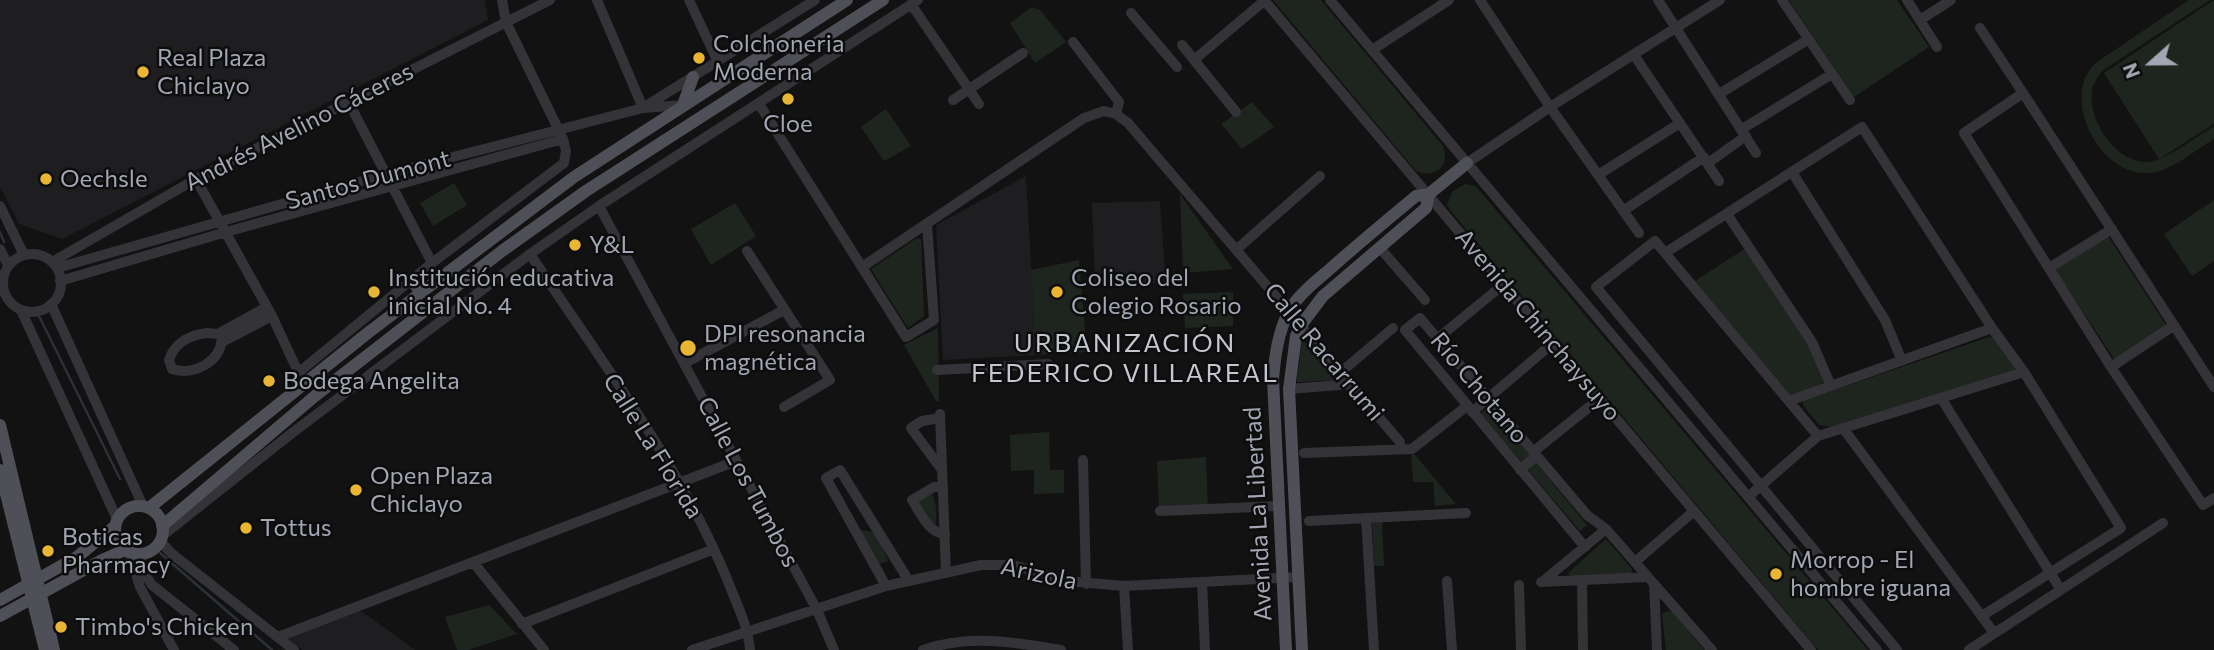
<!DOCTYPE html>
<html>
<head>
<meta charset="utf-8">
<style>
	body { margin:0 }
	#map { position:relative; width:2214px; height:650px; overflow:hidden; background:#121213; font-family:Commissioner,sans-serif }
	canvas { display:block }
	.north { position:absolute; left:2116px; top:28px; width:70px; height:70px; -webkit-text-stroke:5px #0d0d0e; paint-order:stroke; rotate:249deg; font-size:19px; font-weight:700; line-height:28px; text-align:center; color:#a3a7b3 }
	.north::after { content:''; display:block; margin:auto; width:24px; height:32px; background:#a3a7b3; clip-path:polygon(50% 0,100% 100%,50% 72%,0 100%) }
</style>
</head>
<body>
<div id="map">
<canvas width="2214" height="650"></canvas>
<div class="north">N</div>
</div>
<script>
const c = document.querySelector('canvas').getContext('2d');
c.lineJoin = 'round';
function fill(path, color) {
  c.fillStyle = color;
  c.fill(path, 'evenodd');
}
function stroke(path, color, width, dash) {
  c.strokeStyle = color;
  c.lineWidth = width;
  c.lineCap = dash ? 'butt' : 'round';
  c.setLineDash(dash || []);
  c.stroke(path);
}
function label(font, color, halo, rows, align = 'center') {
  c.font = font + ' Commissioner,sans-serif';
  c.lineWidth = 5;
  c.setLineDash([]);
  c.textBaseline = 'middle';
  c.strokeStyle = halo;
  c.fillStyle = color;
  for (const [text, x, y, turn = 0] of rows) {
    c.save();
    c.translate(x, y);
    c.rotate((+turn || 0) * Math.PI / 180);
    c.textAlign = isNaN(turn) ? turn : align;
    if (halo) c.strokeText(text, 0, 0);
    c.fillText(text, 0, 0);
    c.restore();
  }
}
const built = new Path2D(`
	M0,0H485L488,20L62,239L19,224L0,187Z
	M1026,176L1036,355L943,360L936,225Z
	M1160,201L1166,283L1095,284L1092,203Z
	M357,608L415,650H302L283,635Z`);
const green = new Path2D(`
	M1273,0H1321L1443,146C1451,166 1435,179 1416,171Z
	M1789,0H1897L1929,47L1854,97Z
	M2189,0H2210L2102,71C2098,77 2093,83 2092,91C2088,121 2115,162 2147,162C2166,161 2197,136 2214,126V139C2195,150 2171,172 2148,173C2099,176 2058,95 2097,62Z
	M2214,0V124L2159,159L2104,73Z
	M1032,7L1040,10L1066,42L1035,63L1010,23Z
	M1252,102L1274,127L1242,149L1221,124Z
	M886,109L911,146L884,161L861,127Z
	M454,183L467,205L433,226L420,203Z
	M1465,184L1475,186L1480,191L1868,650H1818L1450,210L1447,204L1452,192Z
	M1180,194L1233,269L1183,273Z
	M2214,200V261L2192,276L2164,234Z
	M735,203L756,236L711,265L691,229Z
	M2108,236L2166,325L2115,360L2055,270Z
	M917,238L921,239L924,316L908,328L871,269Z
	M1746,248L1802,332L1824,377L1822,385L1791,396L1695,281Z
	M1079,260L1087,352L1036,355L1031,270Z
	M1233,292V326L1185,328L1183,294Z
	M938,328L939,401H936L904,345Z
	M1989,337L1994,338L2015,364V372L1839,428L1819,425L1803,405V401Z
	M1302,339L1338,380L1297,382Z
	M1490,407L1587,525L1580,531L1480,413Z
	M1049,432L1050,470H1064V493L1034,494V470L1011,471L1010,435Z
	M1411,450L1456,504L1435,506L1433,482H1413Z
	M1206,457L1208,508L1159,509L1157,461Z
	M930,494L933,495C937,507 937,517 935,529L918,501Z
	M1382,522L1384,566H1374L1372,523Z
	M859,530L876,532L888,561L877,565Z
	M1606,539L1632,569L1631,575L1570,578L1568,573Z
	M489,605L517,634L468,650H457L445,617Z
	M1672,611L1704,650H1666L1662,615L1664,612Z`);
const stream = new Path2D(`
	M0,232L4,242
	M39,316L120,479
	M160,553L272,650`);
const minor = new Path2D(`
	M597,0L643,108
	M689,0L718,62
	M1264,0L1811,650
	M1330,0L1877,650
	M1480,0L1550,107L1639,233
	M1658,0L1756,153
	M1782,0L1850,100
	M1907,0L1937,47
	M911,4L979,104
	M1131,13L1177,67
	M1920,20L1951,0
	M1980,28L2023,93
	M1073,42L1119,102L1116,114
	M1182,45L1236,112
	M1372,50L1449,0
	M1634,55L1719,181
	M1194,60L1264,1
	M1719,94L1809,39
	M953,100L1023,53
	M348,101L432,263
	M759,104L906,337L934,320L927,224
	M646,106L815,0
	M1742,129L1832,74
	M1467,163L1550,107L1720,0
	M1708,163L1746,136
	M1792,172L1885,320L1902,361
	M1598,175L1680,123
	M196,179L272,316L300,376
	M0,206L24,255
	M599,206L817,610L834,650
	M1623,211L1704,157
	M1727,214L1812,342L1831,386
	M1379,247L1425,300
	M0,249L8,265
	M1237,249L1320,176
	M747,251L830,380L784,407
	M1665,253L1862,127L1992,328L2024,372L2121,528L1982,616
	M530,254C600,359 679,463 727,579C736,603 748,625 750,650
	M3 283a29 29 0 1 1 58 0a29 29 0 1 1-58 0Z
	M52,262L196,179L550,0
	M862,267L1084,118L1104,111L1116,114L1128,123L1400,442
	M57,268L387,174L643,108L683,105
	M2049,268L2112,229
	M60,281L226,232L563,139
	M51,304L143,506
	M21,310L117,519
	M207,333L218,334L222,339C220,362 194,376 172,369L169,360C174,343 190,335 207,333Z
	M218,334L267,307
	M1437,339L1504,284
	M222,342L272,316
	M685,363L784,310
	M2111,367L2173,326
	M937,370L1048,364
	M1341,372L1393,328
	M298,373L432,263L564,163L566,151L563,139L506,22L502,0
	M2214,387L2023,93L1964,133L2111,367L2203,505L2214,498
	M1289,389L1352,384
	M1941,398L2061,590
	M1789,401L1992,328
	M1472,412L1553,343
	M940,414L946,573
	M940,418L922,421L911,428L942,470
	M1843,428L1994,633
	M1533,452L1599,399
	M1304,453L1412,449L1467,406
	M1083,460L1086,584
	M1520,470L1536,456
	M943,486L934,487L912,500C920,512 929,534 945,534
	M1748,497L1818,436
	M1160,511L1279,506
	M1366,518L1374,650
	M1309,521L1466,513
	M162,536L292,433L530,254L599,206L918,0
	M160,541L171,553L294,650
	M1585,547L1405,330L1420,318L1587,515L1606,529L1712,650
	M129,552L140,587L174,650
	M140,554L142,570L152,585L234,650
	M473,562L544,650
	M1635,562L1694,511
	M1582,580L1583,650
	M1447,581L1452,650
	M1202,582L1205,650
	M1541,582L1648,577
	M1542,582L1606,529
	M1654,584L1657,650
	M1519,585L1521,650
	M886,586L826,478L840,470L909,581
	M1124,586L1128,650
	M522,624L714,549
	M278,637L736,461
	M692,650L886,586L981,565H1013L1067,581L1124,586L1298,577
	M923,650C968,634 1015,642 1061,650
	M1897,650L1596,287L1655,241L1818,436L2024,372
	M1969,650L2163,523`);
const major = new Path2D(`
	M683,105L693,77
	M411,280L421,292
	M0,425L54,650
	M0,470L45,650
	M115 530a24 24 0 1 1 48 0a24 24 0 1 1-48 0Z
	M149,508L369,332L574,177L847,0
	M162,526L315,396L502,251L586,191L883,0
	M0,600L77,557L114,527
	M0,616L102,560L125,550
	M1286,650L1273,379C1275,356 1278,332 1289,311C1298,295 1316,281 1330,269C1358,244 1387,220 1416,196L1429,194L1467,163
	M1302,650L1289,389L1296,336L1301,325L1323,296L1426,208L1429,194`);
const markers = [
	[699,58,7,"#e9b633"],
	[143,72,7,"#e9b633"],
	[788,99,7,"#e9b633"],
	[46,179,7,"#e9b633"],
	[575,245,7,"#e9b633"],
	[374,292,7,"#e9b633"],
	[1057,292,7,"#e9b633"],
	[688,348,9,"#e9b633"],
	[269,381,7,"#e9b633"],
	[356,490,7,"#e9b633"],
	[246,528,7,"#e9b633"],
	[48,551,7,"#e9b633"],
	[1776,574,7,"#e9b633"],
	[61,627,7,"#e9b633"]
];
const poiNames = [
	["Colchoneria",713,44],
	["Moderna",713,72],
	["Real Plaza",157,58],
	["Chiclayo",157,86],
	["Cloe",788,124,"center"],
	["Oechsle",60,179],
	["Y&L",589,245],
	["Institución educativa",388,278],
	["inicial No. 4",388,306],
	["Coliseo del",1071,278],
	["Colegio Rosario",1071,306],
	["DPI resonancia",704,334],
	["magnética",704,362],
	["Bodega Angelita",283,381],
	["Open Plaza",370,476],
	["Chiclayo",370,504],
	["Tottus",260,528],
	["Boticas",62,537],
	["Pharmacy",62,565],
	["Morrop - El",1790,560],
	["hombre iguana",1790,588],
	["Timbo's Chicken",75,627]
];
const streetNames = [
	["Andrés Avelino Cáceres",299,127,-27],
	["Santos Dumont",368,180,-15],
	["Avenida Chinchaysuyo",1538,325,50],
	["Calle Racarrumi",1324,352,50],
	["Río Chotano",1479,388,50],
	["Calle La Florida",653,446,58],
	["Calle Los Tumbos",748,482,62],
	["Avenida La Libertad",1258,514,-93],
	["Arizola",1039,574,12]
];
const neighbourhoodNames = [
	["URBANIZACIÓN",1125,343],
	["FEDERICO VILLAREAL",1125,373]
];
fill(built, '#1e1e20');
fill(green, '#1e251f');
stroke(stream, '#2b3138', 2.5);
stroke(minor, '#333338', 10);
stroke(major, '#4f5057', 12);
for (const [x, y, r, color] of markers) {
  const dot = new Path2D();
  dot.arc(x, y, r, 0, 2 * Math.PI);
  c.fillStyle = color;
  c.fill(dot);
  stroke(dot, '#0d0d0e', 2.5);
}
label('24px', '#a3a7b3', '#0d0d0e', poiNames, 'left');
label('24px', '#a3a7b3', '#0d0d0e', streetNames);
c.letterSpacing = '2px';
label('26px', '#c4c7cf', '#0d0d0e', neighbourhoodNames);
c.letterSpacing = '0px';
</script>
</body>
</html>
